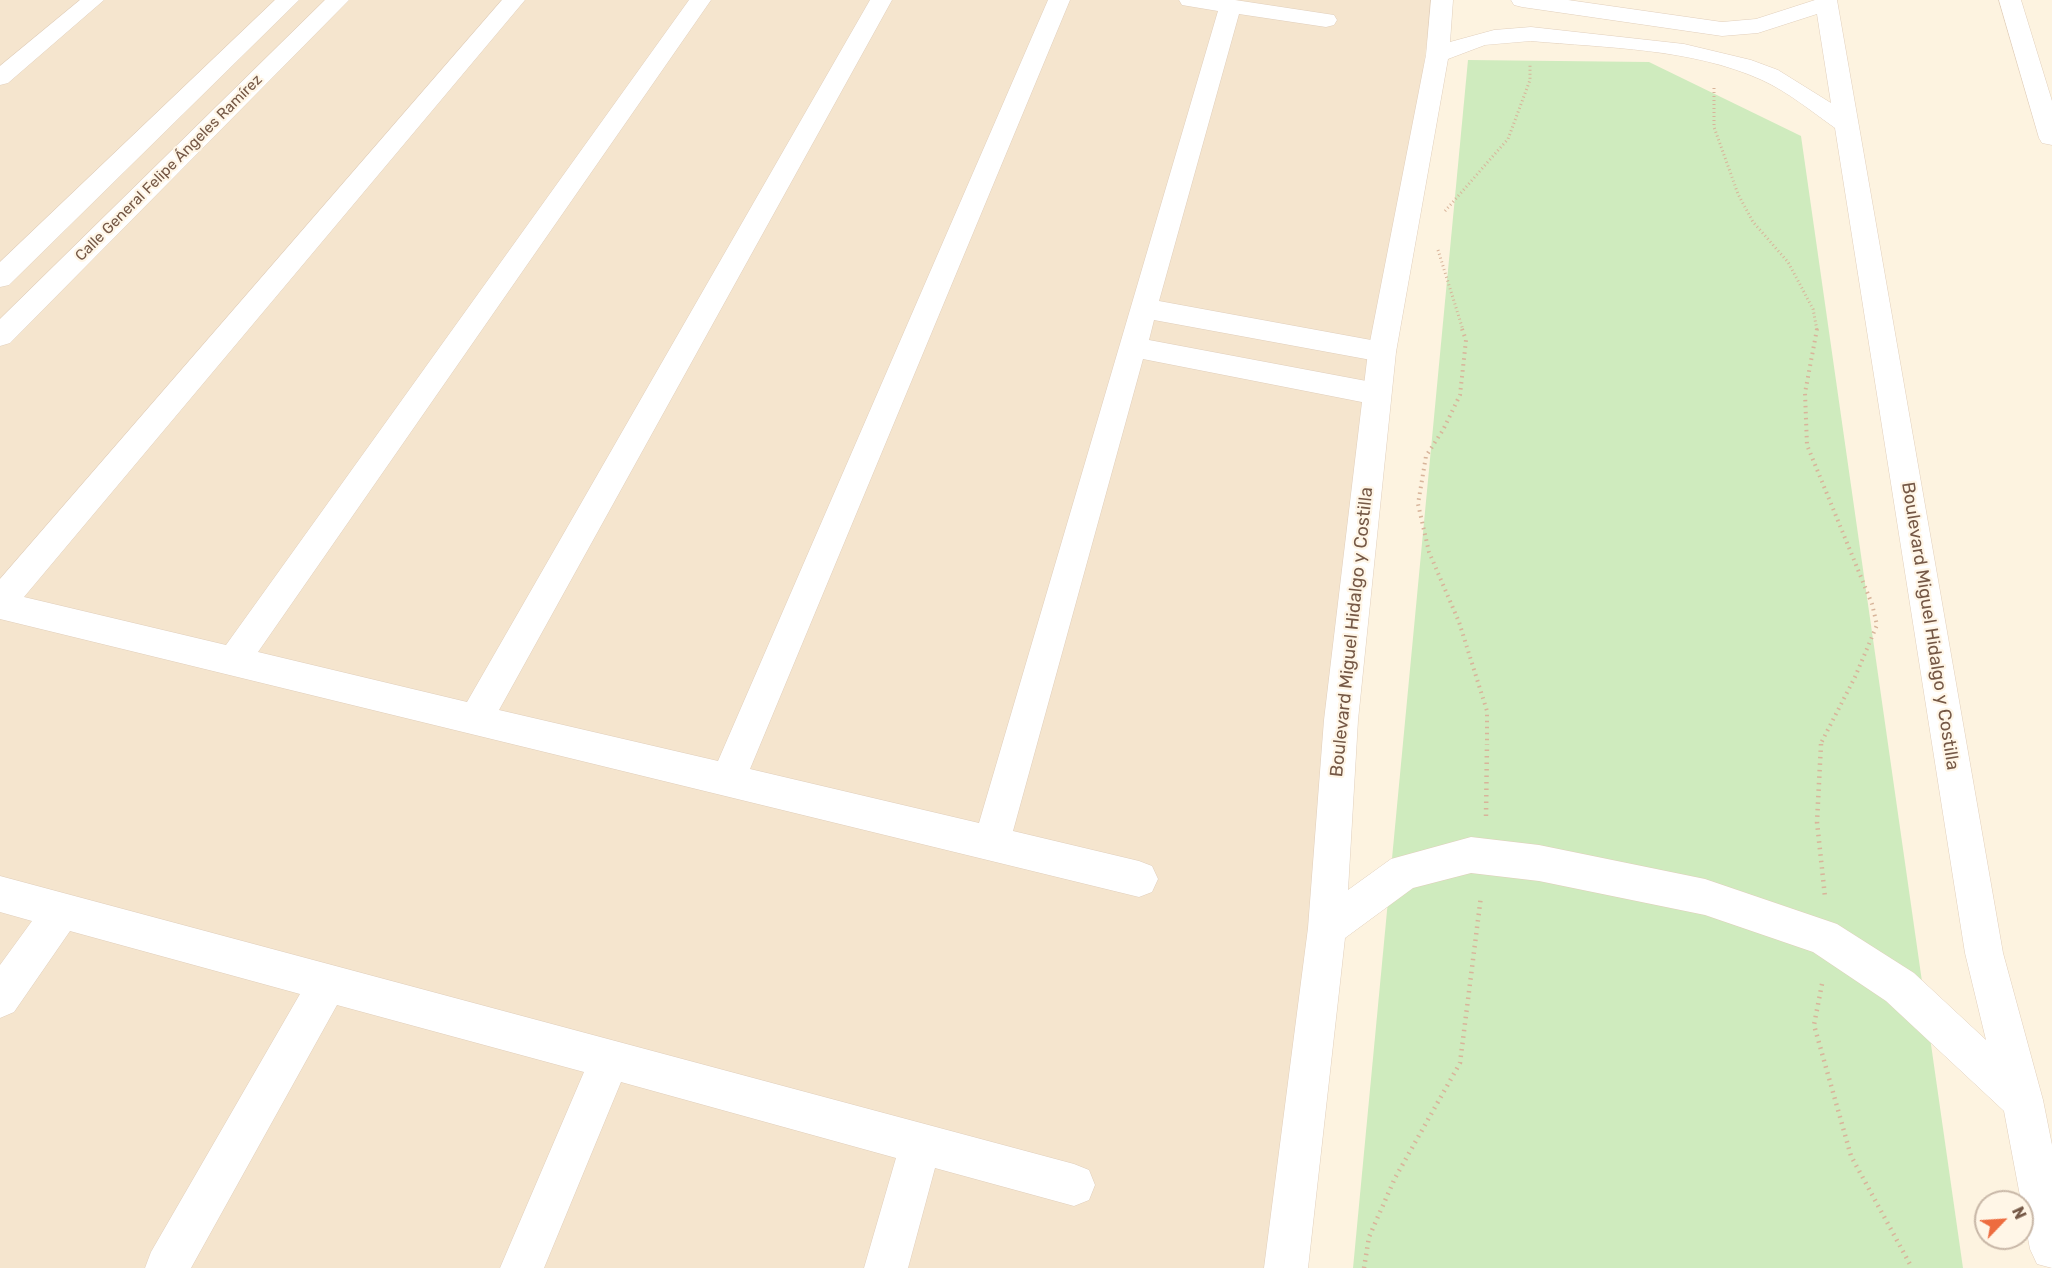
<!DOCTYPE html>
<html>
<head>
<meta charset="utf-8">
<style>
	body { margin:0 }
	#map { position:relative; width:2052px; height:1268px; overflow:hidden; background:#fdf3e0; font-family:Rubik,sans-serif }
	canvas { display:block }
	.north { position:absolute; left:1974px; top:1190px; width:60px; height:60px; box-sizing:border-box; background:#fff6e7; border:2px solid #c8b7a7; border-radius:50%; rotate:65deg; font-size:16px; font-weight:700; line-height:24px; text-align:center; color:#755846 }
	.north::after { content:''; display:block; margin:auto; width:21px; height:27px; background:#ed6c3f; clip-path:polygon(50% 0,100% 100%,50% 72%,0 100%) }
</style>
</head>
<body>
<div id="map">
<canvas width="2052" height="1268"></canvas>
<div class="north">N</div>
</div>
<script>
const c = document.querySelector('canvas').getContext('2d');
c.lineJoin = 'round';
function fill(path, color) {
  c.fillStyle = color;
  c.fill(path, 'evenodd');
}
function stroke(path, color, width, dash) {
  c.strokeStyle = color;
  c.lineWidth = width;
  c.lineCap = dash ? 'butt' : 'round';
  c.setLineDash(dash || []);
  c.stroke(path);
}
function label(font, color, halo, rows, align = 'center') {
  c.font = font + ' Rubik,sans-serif';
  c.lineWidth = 4.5;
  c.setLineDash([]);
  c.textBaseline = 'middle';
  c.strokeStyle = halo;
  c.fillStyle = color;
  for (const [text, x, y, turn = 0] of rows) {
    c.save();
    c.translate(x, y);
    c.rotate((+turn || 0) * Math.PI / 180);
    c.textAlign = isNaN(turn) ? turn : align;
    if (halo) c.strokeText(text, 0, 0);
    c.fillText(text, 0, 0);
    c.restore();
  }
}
const residential = new Path2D(`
	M0,0H1432L1273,1268H0Z`);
const green = new Path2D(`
	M1468,60L1649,62L1801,136L1963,1268H1353Z`);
const pathFar2 = new Path2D(`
	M1714,88V127L1738,194L1753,222L1788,262L1813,309L1817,330
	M1445,211L1508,139L1530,80V64
	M1438,250L1463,330`);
const pathFar1 = new Path2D(`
	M1462,329L1466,340L1460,395L1443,430L1426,456L1418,504L1429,552L1459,622L1487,711V745
	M1817,329L1805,393L1807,445L1872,604L1877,625L1855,677L1820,745`);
const path = new Path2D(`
	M1821,744L1817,822L1825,897
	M1486,816L1487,744
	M1822,984L1814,1025L1851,1156L1912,1268
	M1364,1268L1369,1237L1395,1178L1460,1063L1481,896`);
const minor = new Path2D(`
	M80,0H104L8,83L0,85V66Z
	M502,0H525L24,597L226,645L689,0H711L258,652L467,702L870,0H892L499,710L718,761L1048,0H1070L750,769L979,823L1218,11L1182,5L1179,0H1235L1334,15L1337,20L1334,25L1326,27L1239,14L1159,301L1382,342L1392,345L1396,352L1392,359L1382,362L1154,320L1149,340L1377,383L1387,386L1391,394L1387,402L1377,405L1143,359L1013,831L1139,861L1152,866L1158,879L1152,892L1139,897L0,619V579Z
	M1999,0H2021L2052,101V145L2042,143L2039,138Z
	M0,876L1074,1164L1089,1170L1095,1185L1089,1200L1074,1206L935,1168L908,1268H864L896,1158L621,1082L544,1268H500L584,1072L337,1005L191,1268H145L151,1252L300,994L70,931L14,1012L0,1018V965L32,921L0,912Z`);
const tertiary = new Path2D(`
	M275,0H299L9,285L0,287V262Z
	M325,0H349L10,343L0,346V319Z
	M1431,0H1453L1450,42L1494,30L1531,27L1684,44L1751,60L1778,70L1831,103L1817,14L1758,33L1722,36L1522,7L1514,5L1511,0H1568L1722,22L1756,19L1815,0H1837L2003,953L2043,1100L2052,1145V1268L2037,1264L2030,1249L2004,1111L1886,1001L1813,952L1705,915L1539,881L1471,873L1413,888L1345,938L1308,1268H1264L1308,928L1324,720L1368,352L1426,55ZM1531,41C1607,48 1691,48 1762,80C1788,92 1811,111 1835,128L1965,953L1986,1040L1914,973L1837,924L1705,879L1539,845L1471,837L1391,859L1348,890L1358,720L1396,352L1448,59L1485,45Z`);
const farStreetnames = [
	["Calle General Felipe Ángeles Ramírez",169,168,-45]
];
const streetNames = [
	["Boulevard Miguel Hidalgo y Costilla",1930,626,81],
	["Boulevard Miguel Hidalgo y Costilla",1352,632,-84]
];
fill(residential, '#f5e5ce');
fill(green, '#cfebbe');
stroke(minor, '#e1cfbc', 1);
stroke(tertiary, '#e1cfbc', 1);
stroke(pathFar2, '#d8b49a', 3, [1, 3]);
stroke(pathFar1, '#d8b49a', 4, [1.5, 4.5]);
stroke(path, '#d8b49a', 4.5, [1.5, 5]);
fill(minor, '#fff');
fill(tertiary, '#fff');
label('15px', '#755846', '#fff6e7', farStreetnames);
label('18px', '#755846', '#fff6e7', streetNames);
</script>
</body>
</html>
